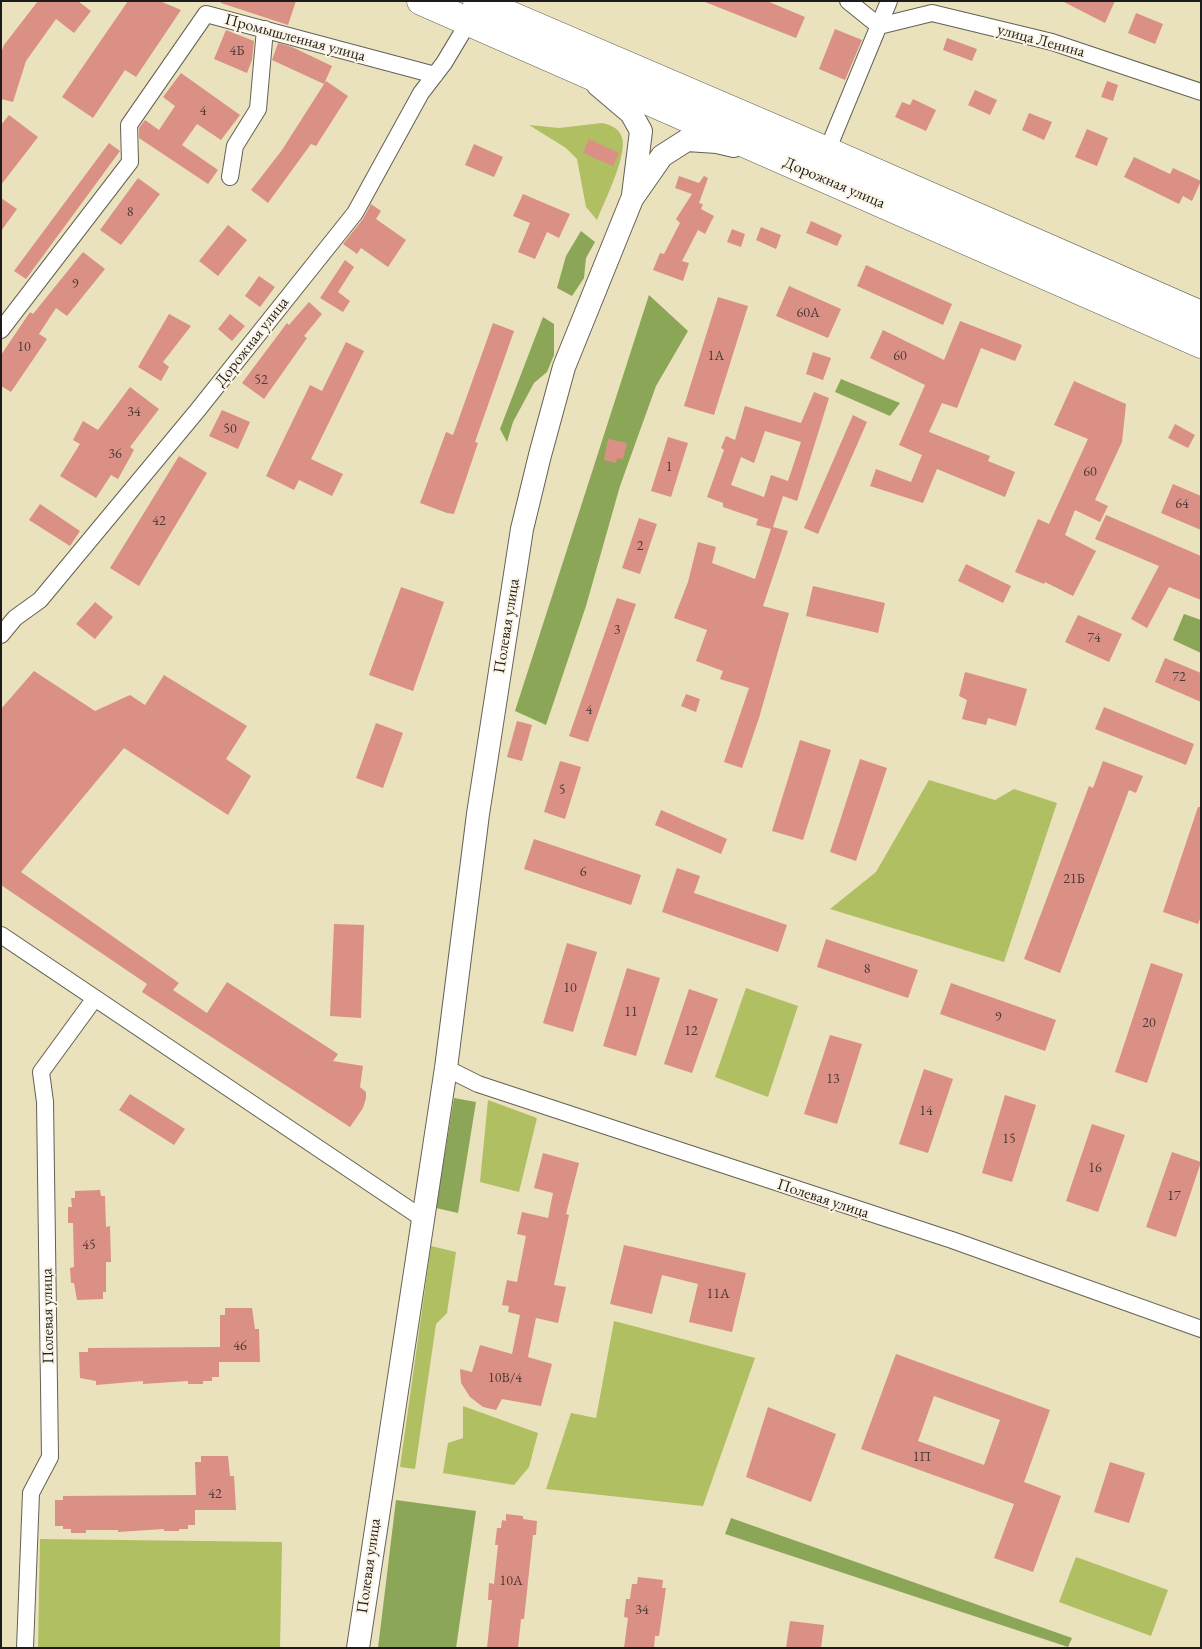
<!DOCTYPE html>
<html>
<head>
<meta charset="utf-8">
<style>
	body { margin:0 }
	#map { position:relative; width:1202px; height:1649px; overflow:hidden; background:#eae1bd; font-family:"EB Garamond",serif }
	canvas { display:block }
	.frame { position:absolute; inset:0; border:2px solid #1c1c1c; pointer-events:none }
</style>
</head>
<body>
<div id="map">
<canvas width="1202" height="1649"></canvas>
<div class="frame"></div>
</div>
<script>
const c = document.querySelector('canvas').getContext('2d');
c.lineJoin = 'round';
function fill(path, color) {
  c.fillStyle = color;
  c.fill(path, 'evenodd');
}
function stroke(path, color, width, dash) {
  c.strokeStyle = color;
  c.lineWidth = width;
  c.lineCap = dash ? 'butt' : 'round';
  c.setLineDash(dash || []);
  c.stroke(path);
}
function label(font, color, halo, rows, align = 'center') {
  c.font = font + ' "EB Garamond",serif';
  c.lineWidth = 4;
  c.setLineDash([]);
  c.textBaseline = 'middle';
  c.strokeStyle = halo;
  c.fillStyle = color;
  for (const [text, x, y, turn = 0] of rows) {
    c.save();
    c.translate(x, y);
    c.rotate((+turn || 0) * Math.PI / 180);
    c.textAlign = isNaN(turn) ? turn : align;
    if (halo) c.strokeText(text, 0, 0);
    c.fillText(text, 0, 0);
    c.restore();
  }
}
const green = new Path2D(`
	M602,123C610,125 617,127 621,135C630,151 604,202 597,220L586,207L577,159L566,148L529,125L559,128Z
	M929,780L995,800L1014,789L1057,803L1004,962L830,909L876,872Z
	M746,988L798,1006L768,1097L715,1077Z
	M488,1100L537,1118L519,1192L480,1182Z
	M431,1246L456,1252L447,1313L436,1324L415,1469L400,1467Z
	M614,1321L755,1358L703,1506L546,1489L571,1413L596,1418Z
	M463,1406L538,1433L529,1467L514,1485L443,1473L448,1443L463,1438Z
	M40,1539L282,1542L280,1648H38Z
	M1076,1557L1168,1590L1151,1636L1059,1602Z`);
const forest = new Path2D(`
	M581,231L595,242L586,258L584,278L572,296L557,288L566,256Z
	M649,295L688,331L656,386L620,486L586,606L546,725L515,711Z
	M543,317L554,324V355L547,372L534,383L513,422L507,442L500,429Z
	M841,379L900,403L890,416L835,392Z
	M1184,614L1201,620V653L1173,640Z
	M454,1098L476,1102L458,1213L436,1208Z
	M396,1500L476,1511L456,1648H378Z
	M731,1518L1072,1638L1068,1647L725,1534Z`);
const building = new Path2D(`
	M38,1H78L91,11L74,33L56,19L26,61L13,102L1,99V53L4,45Z
	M128,1H160L181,10L136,77L125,70L93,118L62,97Z
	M221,1H296L288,25L221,3Z
	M767,1L805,17L796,38L705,2Z
	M1062,1H1115L1105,23Z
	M1136,13L1163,24L1155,44L1128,33Z
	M835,29L862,40L845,80L819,69Z
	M226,30L254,41L252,60L247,73L214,59Z
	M947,38L977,49L972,61L943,50Z
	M278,43L292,47L332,66L324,84L272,60Z
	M181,73L240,115L221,140L197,124L182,145L218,170L208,184L139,138V128L145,120L159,130L175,106L163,97Z
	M326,81L348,96L316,146L311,144L268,203L251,190L282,150Z
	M1107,81L1118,85L1113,101L1101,97Z
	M975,90L997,100L990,115L968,105Z
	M913,99L936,110L926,131L895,117L902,102L910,105Z
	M1029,113L1052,122L1044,140L1022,130Z
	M9,115L38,137L1,185V125Z
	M1087,129L1108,138L1097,166L1075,157Z
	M589,139L619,153L613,166L583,153Z
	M109,143L120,151L26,279L14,271Z
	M474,144L503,157L494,177L465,165Z
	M1134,157L1170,174L1173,168L1201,181L1192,201L1183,196L1179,204L1124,177Z
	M679,176L699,183L704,176L708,178L699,203L703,204L701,209L714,216L705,234L698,230L682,261L689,263L683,281L653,270L660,253L664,254L680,223L676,219L692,194L675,188Z
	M138,178L160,194L121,245L100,230Z
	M523,194L570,214L559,238L547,232L535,259L518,252L530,223L513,216Z
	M1,198L17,209L1,231Z
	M371,204L381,211L376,219L406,240L388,267L361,248L357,254L343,244L363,219Z
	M811,221L842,235L837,246L806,233Z
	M228,225L247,240L218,276L199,261Z
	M761,227L781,235L776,249L756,240Z
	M732,229L745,234L741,247L727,242Z
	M83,252L105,269L67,316L56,308L39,334L47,339L11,392L1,386V355L30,312L33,314Z
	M345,260L354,267L338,292L350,301L343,312L320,298Z
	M866,265L952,304L943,325L857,286Z
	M259,276L275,287L260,307L245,296Z
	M789,286L841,309L828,338L776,316Z
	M718,297L748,306L714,415L684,406Z
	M309,302L322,314L304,336L307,338L264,399L242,383L287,323L289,325Z
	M169,314L191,326L163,362L169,367L161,381L138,367Z
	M230,314L245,326L232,341L218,329Z
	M960,321L1022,345L1015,361L981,348L957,408L942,403L929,432L990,456L988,461L1015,472L1005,497L937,469L923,503L870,486L876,469L911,482L922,455L899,445L925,385L870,358L883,330L944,360Z
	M493,323L514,331L475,442L478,443L454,514L447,513L420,503L446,432L453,435Z
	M346,342L364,351L311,459L343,474L332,496L299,480L294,490L266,476L310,385L322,391Z
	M813,352L831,358L823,380L806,374Z
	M1074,381L1126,404L1122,442L1095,500L1108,506L1100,522L1075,510L1065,535L1096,551L1073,596L1045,582L1044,584L1015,572L1038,519L1049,524L1088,439L1054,425Z
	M130,387L159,409L130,447L134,450L118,479L111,475L96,498L60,476L80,444L73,440L83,421L98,430Z
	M814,392L829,398L797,501L783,496L773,527L788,531L763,606L789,613L759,718L742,768L724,762L749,688L720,679L723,671L696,661L707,630L674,618L688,582L698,542L716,547L712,563L755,579L771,529L756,525L758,519L723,507V503L707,497L724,450L721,448L726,436L735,440L745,406L801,423ZM765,431L801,442L788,481L771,475L764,497L731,485L741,457L754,463Z
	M222,410L250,422L238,449L209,436Z
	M853,415L867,422L818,534L804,528Z
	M1175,424L1195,435L1188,448L1168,438Z
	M668,437L688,443L671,497L651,491Z
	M608,439L627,443L623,459L617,458L616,463L604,460Z
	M179,456L207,473L139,586L110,568Z
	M1173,484L1201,496V530L1161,513Z
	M40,504L80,531L70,546L29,520Z
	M1106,515L1201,556V600L1169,587L1147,628L1131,619L1159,566L1095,539Z
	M639,518L657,524L640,574L622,568Z
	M966,564L1011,586L1003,603L958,581Z
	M813,586L885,603L878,633L806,616Z
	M401,587L444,602L413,691L369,675Z
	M617,598L636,604L588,742L569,736Z
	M95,602L113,617L95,639L76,624Z
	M1078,615L1122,634L1109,662L1065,642Z
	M1165,658L1201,673V702L1155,682Z
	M34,671L95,711L130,695L145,705L164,675L247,726L226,759L251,776L228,815L124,748L21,872L179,983L173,990L207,1013L227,982L338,1054L333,1061L363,1066L360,1087L366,1092V1098L363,1108L350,1127L142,992L147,984L1,885V709Z
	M965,672L1027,689L1016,726L988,718L986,725L962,719L967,700L959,696Z
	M686,694L700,699L696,712L681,706Z
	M1104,707L1194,744L1186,765L1095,729Z
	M517,721L532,725L522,761L507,757Z
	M376,723L403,733L383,788L356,778Z
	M800,740L831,750L803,840L772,831Z
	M860,759L887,768L856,861L830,852Z
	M560,761L581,767L565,819L544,812Z
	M1103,761L1143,776L1136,793L1129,790L1060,973L1024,959L1089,786L1093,788Z
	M1198,807H1201V916L1198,924L1163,912Z
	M661,810L727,839L721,854L655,825Z
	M534,839L641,875L631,905L524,869Z
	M677,868L700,876L694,893L787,925L778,952L662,912Z
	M334,924L364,925L361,1018L330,1016Z
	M826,939L918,970L908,998L817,967Z
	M567,943L597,952L573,1032L543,1023Z
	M1151,963L1183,974L1147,1083L1115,1072Z
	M627,968L660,978L636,1056L603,1046Z
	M951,983L1056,1020L1045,1051L940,1014Z
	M689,989L718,999L692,1073L664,1064Z
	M830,1035L862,1044L837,1124L804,1114Z
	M924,1069L953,1079L928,1153L899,1144Z
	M130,1094L185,1129L174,1145L119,1110Z
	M1005,1095L1036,1105L1012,1182L982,1173Z
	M1092,1124L1125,1135L1098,1212L1066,1201Z
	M1172,1152L1201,1162L1176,1237L1146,1227Z
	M543,1153L579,1163L566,1214L569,1215L554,1285L566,1287L558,1323L536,1318L528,1357L552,1364L541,1406L502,1399L496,1410L483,1407L470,1397L461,1383L460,1369L472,1372L480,1345L512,1354L520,1315L508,1312L509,1306L502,1305L507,1280L517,1282L526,1236L517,1234L522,1212L548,1218L553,1193L534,1188Z
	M100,1190L101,1196H105L106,1227L110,1226L111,1262H106V1292H103V1299L77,1300L74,1283H71L70,1268L74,1267L73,1223H68V1207H72L71,1198H75V1191Z
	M624,1245L746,1273L732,1332L689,1322L698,1284L662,1275L652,1314L610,1304Z
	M225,1308H252L255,1329H259L260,1362H219V1377H212V1381H203V1384H188V1381L143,1384V1381L96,1385V1381L80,1378L79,1352H88V1348L220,1347V1315H225Z
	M896,1354L1050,1410L1024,1482L1061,1496L1033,1572L994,1558L1014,1504L861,1449ZM934,1396L1000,1420L984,1465L918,1441Z
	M768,1407L836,1434L811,1502L746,1477Z
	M201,1456H228L230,1476H234L236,1510H195V1525H188V1529H179V1531H164V1529L118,1532V1530H86V1533H71V1529H63V1526H55V1500H63V1496L196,1495L195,1462H201Z
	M1110,1462L1145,1473L1129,1523L1094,1512Z
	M506,1514L523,1516V1519L537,1521L536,1535H533L524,1619H521L518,1648H487L492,1600H488L489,1583L494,1584L495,1574L498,1545H495L497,1528H501L502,1520L506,1521Z
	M638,1577L663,1580L662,1588H666L659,1636H655L654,1648H624L628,1618L624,1617L626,1599H630L632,1584H637Z
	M790,1621L824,1625L821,1648H786Z`);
const street = new Path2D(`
	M848,1L879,26
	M879,26L932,13L1052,42L1201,92
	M827,151L889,1
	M230,177L235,146L258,109L265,29
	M1,330L130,162L129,125L206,14L435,75
	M1,635L15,618L40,600L197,411L355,213L421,93L444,63L468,23
	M1,935L422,1218
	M446,1068L478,1084L952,1240L1201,1329
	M25,1648L31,1493L50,1457L45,1102L41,1072L95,998`);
const secondary = new Path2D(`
	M598,85L631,113L641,131L633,195
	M358,1648L446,1068L478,814L522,529L540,455L564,367L632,199L662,156L687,140L717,142L734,146`);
const highway = new Path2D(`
	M421,1L1201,344
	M477,1L827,151L1201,315`);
const numberNames = [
	["4Б",237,51],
	["4",203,111],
	["8",130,212],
	["9",75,284],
	["60А",808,313],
	["10",24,347],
	["1А",716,356],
	["60",900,356],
	["52",261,380],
	["34",134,412],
	["50",230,429],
	["36",115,454],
	["1",669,467],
	["60",1090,472],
	["64",1182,504],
	["42",159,521],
	["2",640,546],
	["3",617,630],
	["74",1094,638],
	["72",1179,677],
	["4",589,710],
	["5",562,790],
	["6",583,872],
	["21Б",1074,879],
	["8",867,969],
	["10",570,988],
	["11",631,1012],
	["9",998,1017],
	["20",1149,1023],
	["12",691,1031],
	["13",833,1079],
	["14",926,1111],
	["15",1009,1139],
	["16",1095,1168],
	["17",1174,1196],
	["45",89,1245],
	["11А",718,1294],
	["46",240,1346],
	["10В/4",505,1378],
	["1П",922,1457],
	["42",215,1494],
	["10А",511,1581],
	["34",642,1610]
];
const streetNames = [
	["Промышленная улица",295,38,15],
	["улица Ленина",1041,41,15],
	["Дорожная улица",834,183,23],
	["Дорожная улица",252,342,-52],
	["Полевая улица",507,626,-81],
	["Полевая улица",823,1199,18],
	["Полевая улица",48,1316,-91],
	["Полевая улица",369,1566,-82]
];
fill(green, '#b0bf61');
fill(forest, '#8ca657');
fill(building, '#da9085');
stroke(street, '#646154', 18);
stroke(secondary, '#646154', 24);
stroke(highway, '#646154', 29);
stroke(street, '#fff', 16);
stroke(secondary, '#fff', 22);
stroke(highway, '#fff', 28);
label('14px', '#4c3936', null, numberNames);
label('16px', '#1c1c1c', '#fcf5e5', streetNames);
</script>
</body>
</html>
